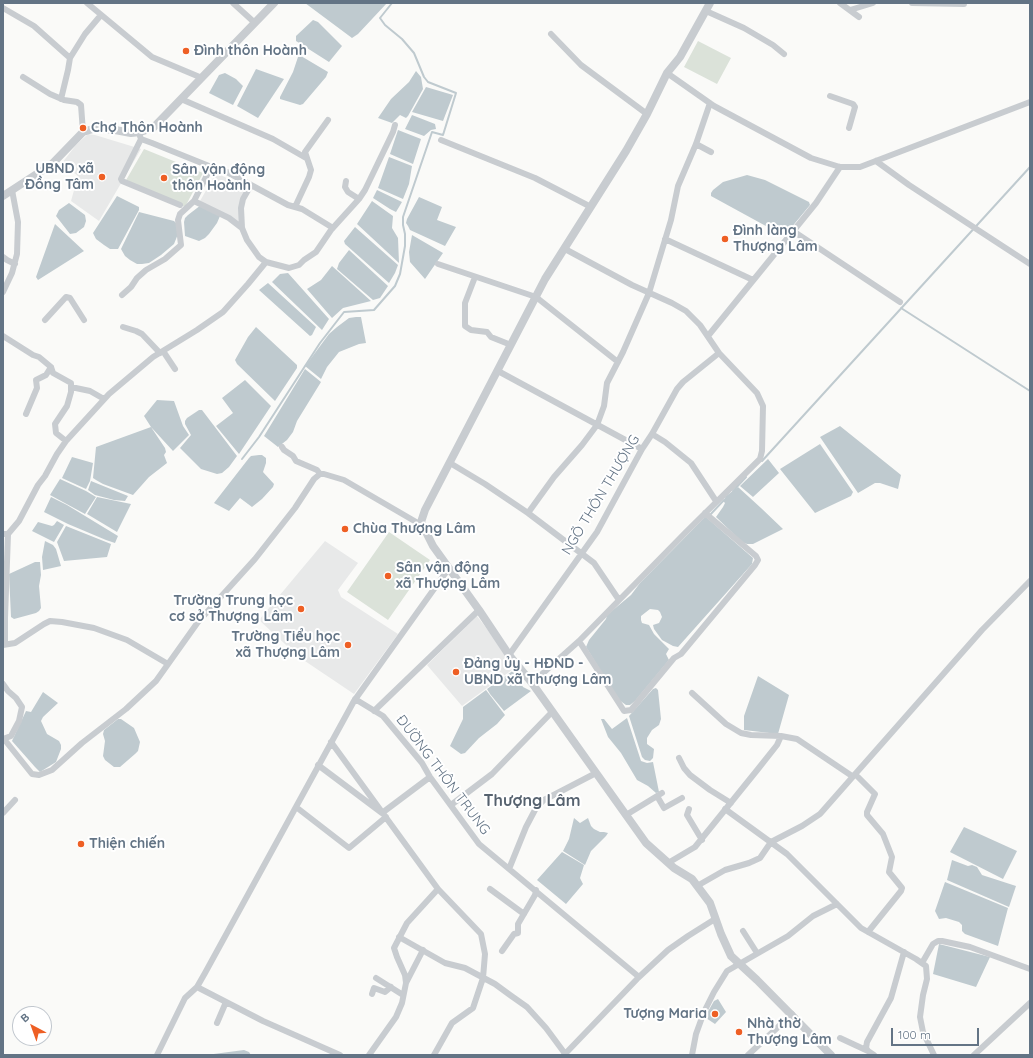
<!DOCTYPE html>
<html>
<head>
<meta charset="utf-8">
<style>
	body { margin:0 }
	#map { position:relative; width:1033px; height:1058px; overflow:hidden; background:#fafaf8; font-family:Quicksand,sans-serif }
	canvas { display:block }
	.frame { position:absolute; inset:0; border:4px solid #637485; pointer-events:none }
	.north { position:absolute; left:12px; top:1006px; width:40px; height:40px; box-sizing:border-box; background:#fff; border:1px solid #c1c7ce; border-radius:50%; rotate:319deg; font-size:11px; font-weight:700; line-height:16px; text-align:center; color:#637485 }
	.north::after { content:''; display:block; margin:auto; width:14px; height:18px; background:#ee5f24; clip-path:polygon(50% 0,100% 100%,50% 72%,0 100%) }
	.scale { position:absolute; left:891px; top:1028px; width:88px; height:18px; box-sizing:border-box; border:2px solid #637485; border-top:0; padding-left:5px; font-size:12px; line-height:14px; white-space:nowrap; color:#637485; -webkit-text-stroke:3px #fff; paint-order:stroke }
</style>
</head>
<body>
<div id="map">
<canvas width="1033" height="1058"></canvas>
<div class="frame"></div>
<div class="north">B</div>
<div class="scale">100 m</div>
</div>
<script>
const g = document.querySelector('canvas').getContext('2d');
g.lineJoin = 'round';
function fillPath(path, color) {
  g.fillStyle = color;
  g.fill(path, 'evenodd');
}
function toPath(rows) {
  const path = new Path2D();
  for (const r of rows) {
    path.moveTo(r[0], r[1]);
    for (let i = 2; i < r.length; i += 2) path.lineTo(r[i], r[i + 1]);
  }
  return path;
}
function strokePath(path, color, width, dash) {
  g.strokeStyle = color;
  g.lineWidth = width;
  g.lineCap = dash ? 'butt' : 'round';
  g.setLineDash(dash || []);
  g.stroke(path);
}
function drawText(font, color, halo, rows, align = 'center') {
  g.font = font + ' Quicksand,sans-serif';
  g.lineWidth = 4;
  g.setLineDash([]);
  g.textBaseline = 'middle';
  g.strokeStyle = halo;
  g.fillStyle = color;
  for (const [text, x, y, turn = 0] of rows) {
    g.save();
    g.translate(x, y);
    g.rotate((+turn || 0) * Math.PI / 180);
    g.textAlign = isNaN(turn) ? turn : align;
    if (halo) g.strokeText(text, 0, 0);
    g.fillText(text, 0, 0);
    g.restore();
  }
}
fillPath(toPath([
	[88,134,95,135,141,149,99,221,71,201,78,176,62,163,76,145],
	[216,173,246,187,240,224,200,201],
	[325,541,358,563,338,590,341,597,398,634,354,694,299,657,259,620],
	[477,616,516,667,462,706,427,665]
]), '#e8e9e9');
fillPath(toPath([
	[698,41,731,58,717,84,684,67],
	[144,149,203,173,185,207,125,182],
	[389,532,430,560,388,620,347,592]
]), '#dbe2d9');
fillPath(toPath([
	[305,3,387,3,358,34,352,38],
	[313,20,318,22,342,46,329,62,296,41,296,36],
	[301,56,328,72,326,77,303,104,300,105,280,99,280,97,293,72,298,57],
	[256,69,284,79,258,118,237,106],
	[416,71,421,77,423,89,408,116,406,118,400,115,392,123,378,118,391,99,409,82],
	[225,73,236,79,243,86,233,105,209,93,219,75],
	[426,87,453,95,443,121,412,112],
	[412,115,435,124,436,129,431,130,424,136,405,129],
	[398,130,421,139,413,164,390,154],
	[389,157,412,166,409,184,403,199,378,188],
	[747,175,765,180,809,202,810,205,786,234,775,231,711,196,711,193,713,190,723,182],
	[377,190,402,202,396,212,390,209,373,198],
	[117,196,139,207,139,210,118,249,110,249,104,245,96,239,93,233],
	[419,197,442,207,437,220,456,227,445,246,410,230,408,226,406,223,407,219],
	[372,201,393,216,392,228,398,238,399,263,357,224],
	[69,203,85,215,86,221,84,227,76,233,70,234,56,216,59,210],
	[201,205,220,216,217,223,209,234,205,238,199,241,185,236,184,222,185,218,188,215],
	[139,212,174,221,176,223,178,234,174,244,161,255,149,263,142,264,137,264,130,260,125,256,121,249],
	[55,224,84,251,38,280,36,277],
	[355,227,398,265,395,273,389,283,345,244,344,241],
	[412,235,443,253,425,279,410,262,409,252],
	[349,250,388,286,380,298,373,300,337,269,339,263],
	[332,266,371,301,343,308,332,318,307,289,321,280],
	[288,273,329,319,322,330,272,282,280,274],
	[268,283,316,327,312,335,310,336,259,290],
	[356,317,361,317,366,343,359,344,339,352,327,367,321,379,305,366,306,365,329,334,337,327,349,318],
	[256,327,297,365,297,368,275,401,237,364,235,360,248,337],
	[305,369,321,382,297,421,293,432,287,440,278,447,264,436],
	[245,380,271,406,239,454,216,426,233,413,222,398],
	[157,400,174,401,183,426,189,435,173,451,151,427,165,448,166,452,164,455,167,463,149,477,133,495,103,484,96,480,93,478,96,447,151,427,144,416],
	[199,410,202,410,237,456,229,467,222,473,217,474,201,469,180,448,191,435,185,424,185,421,187,418],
	[840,426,901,475,898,489,880,483,875,483,858,493,820,437],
	[820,444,853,492,851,496,815,513,780,469],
	[259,455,262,455,266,458,266,463,263,472,274,484,273,487,262,499,252,507,240,498,229,511,214,503,249,458,251,456],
	[72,457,93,463,90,481,86,489,62,478],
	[768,459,779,473,753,497,740,486],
	[60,479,86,491,96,497,85,514,50,495],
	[91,481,128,496,125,501,114,500,95,495,88,490],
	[738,487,761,508,783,529,753,544,747,544,742,542,716,517,723,507,725,503,723,501,726,496],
	[51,497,67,505,118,536,115,543,106,540,68,524,44,512],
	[97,497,131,504,117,532,87,514],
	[705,517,707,518,753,558,752,564,678,647,673,646,662,640,654,629,653,625,659,623,662,617,660,612,658,610,650,609,641,616,641,620,642,623,649,625,654,634,669,649,666,654,669,660,635,701,630,705,626,705,619,700,586,647,589,640,606,619,607,615,631,595,640,583],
	[57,521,64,525,54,542,32,531,38,522,52,526,54,525],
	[66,526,111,544,107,557,64,561,57,542],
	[45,541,53,545,56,549,61,566,43,570,42,557],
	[35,562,40,562,41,575,39,586,41,608,39,611,36,613,14,619,11,617,9,574],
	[514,670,523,687,531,691,504,711,490,694,487,689],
	[758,676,789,695,778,734,744,730,744,716],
	[656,688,658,690,661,719,659,725,652,730,647,738,647,744,654,749,653,758,650,761,645,760,642,757,629,716,653,689],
	[486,690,505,715,497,724,479,738,465,753,461,754,450,746,463,719,463,707],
	[43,692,58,703,43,717,41,721,47,734,59,741,61,745,61,749,56,762,40,772,35,767,12,741,26,711,31,712],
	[627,718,641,761,647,763,653,762,659,792,656,793,648,786,637,780,621,753,608,737,601,719,604,719,612,729],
	[118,719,121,719,134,728,140,742,138,751,135,754,120,767,114,767,105,760,103,756,105,741,103,734,104,730],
	[574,818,580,823,588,818,591,826,594,829,600,832,604,832,608,833,606,836,591,851,585,865,563,851,569,839],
	[964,827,1017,851,1003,879,950,852],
	[562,852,584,865,580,878,583,884,566,904,537,880],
	[952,860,968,866,972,865,977,867,982,875,1016,886,1009,907,947,880],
	[945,882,1008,908,998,946,965,934,962,931,962,925,959,922,946,918,939,919,935,911],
	[939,944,990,957,976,987,933,974],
	[718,999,726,1012,715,1024,706,1018,706,1015,714,1001],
	[244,1050,249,1052,251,1055,206,1055]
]), '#bfcacf');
strokePath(toPath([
	[901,308,1030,391],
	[242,459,259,437,320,343,344,312,374,310,395,286,400,274,405,246,405,234,403,225,403,217,432,132,443,135,456,93,428,82,424,77,414,53,402,39,385,25,380,18,392,3],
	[762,461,1030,167],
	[733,491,746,477],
	[709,516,724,500]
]), '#bfcacf', 2);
strokePath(toPath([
	[87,3,152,57,202,78],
	[233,3,255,23],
	[840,3,859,17],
	[912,3,964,4],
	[3,8,34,26,70,58],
	[850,10,873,3],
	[706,11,744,28,773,45,784,54],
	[551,34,581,65,647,114],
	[667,73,714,106,811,158,840,167,860,167,1030,102],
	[23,77,50,94,64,100,77,102,81,105,83,132],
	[830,96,853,104,855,107,849,128],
	[61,99,68,70,70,58,85,34,101,15],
	[181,99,273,139,306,158],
	[140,136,141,139,121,179,122,181,180,205],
	[441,140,535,178,591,207],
	[696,144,711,152],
	[876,161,909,185,1030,264],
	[209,166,227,172,288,205,302,209,333,228],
	[346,181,345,187,348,192,359,199],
	[251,185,243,199,241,208,242,228,247,240,259,257,266,262,289,268,299,265,304,260,316,252,331,230,359,199,365,190,393,132,395,125],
	[194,201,229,218,242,228],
	[295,207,309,177,311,170,305,152,328,120],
	[793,231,900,302],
	[665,239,753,280],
	[3,257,7,260,15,264],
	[438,264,536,297,618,362],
	[475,277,465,303,465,326,471,330,487,332,491,337,511,345],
	[3,292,12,273,17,254,18,222,12,190],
	[122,295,131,287,137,278,146,270,165,259,181,245,178,220,180,214,194,201,207,175,209,166,152,143,141,139],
	[45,320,66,297,70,298,84,320],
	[123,327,136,331,142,334,160,353],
	[3,336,33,355,39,357,51,367,53,373,71,383,71,392,67,406,55,424,56,433,66,441],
	[708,336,816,203,840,167],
	[163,351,175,369],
	[498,371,642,449],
	[71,387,90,391,104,399],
	[26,414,37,388,36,380,46,375,51,367],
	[652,434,665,442,691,463,716,501],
	[282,447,284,450,293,456,296,461,317,470,320,474],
	[450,463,485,484,528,513,594,563,619,600],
	[528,513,554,477,582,445,597,425,604,406,607,383,623,352,649,293,671,220,678,186,696,144,710,103],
	[3,534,8,534,19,521,38,485,45,476,57,454,66,441,109,394,153,357,197,330,223,312,248,284,266,262],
	[579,641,624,711,631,710,674,658,681,654,755,565,758,560,756,556,705,513],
	[5,644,5,618,8,534],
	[3,645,15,643,44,624,50,621,62,622,94,628,127,640,168,664],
	[509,655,597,532,642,449,652,434,677,389,683,382,719,353],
	[532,683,579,641,686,532,760,459,762,451,763,406,757,393,719,353,700,325,686,311,672,303,632,285,565,249],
	[3,684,8,691,16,698,22,707,19,721,11,736,3,739],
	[692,693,726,724,741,733,751,735,781,736,797,739,852,776],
	[355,699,383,716,422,763,430,777,479,844,639,977],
	[374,711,479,610],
	[4,739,32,774,39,775,52,770,82,743,126,709,156,681,198,622,255,559,295,508,314,479,320,474,324,474,344,480,423,526],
	[331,742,438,889,481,934,485,954,483,978,473,1008,452,1023,434,1055],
	[679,758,684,768,690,775,710,790,731,803],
	[318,765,382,813,430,777],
	[855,774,875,794,867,812,867,815,883,834,892,857,889,872,902,888,901,891,868,932],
	[657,796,664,808,682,798],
	[451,805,492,774,552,712],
	[296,807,349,848,386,817],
	[689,809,687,815,702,840],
	[725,809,787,854,861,928,916,959,926,966,927,979,923,995,920,1017,923,1032,934,1055],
	[3,813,15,800],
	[626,815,662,793],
	[668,863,695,847,758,769,777,745,781,736],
	[509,869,526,827,536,808,544,800,596,773],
	[697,886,725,870,749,863,760,858,771,842,802,826,820,814,982,630,1030,581],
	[490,889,524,914],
	[743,931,757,953],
	[399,937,445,963,465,968,495,984,510,995,527,1007,546,1028,566,1055],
	[502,951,514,934,518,933,518,924,535,895,536,890],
	[922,963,933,944,938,941,942,941,970,947,1030,969],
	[376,978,403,995],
	[406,983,423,950],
	[197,987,263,1021,340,1055],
	[372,994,374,988,385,992,391,987],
	[217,1023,226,1002],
	[840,1038,868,1051],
	[157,1055,185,998,197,987,205,973,354,701,449,568],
	[369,1055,396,1017,402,1003,406,983,405,975,397,957,394,948,407,923,438,889],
	[564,1055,639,977,668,950,688,936,715,919],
	[692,1055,696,1034,704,1012,714,992,727,971,788,936,813,916,837,904],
	[748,1055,792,1014],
	[874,1055,868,1051,866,1048,867,1042,891,998,904,952],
	[974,1055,1030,1003]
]), '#c8ccd0', 6);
strokePath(toPath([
	[710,3,680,57,667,73,647,114,626,151,545,279,425,510,421,522,433,546,479,610,509,655,532,683,646,843,674,868,692,879,710,903,721,934,731,956,757,980,831,1055],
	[3,196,52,164,83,132,96,128,115,130,131,133,140,132,153,128,274,3]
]), '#c8ccd0', 8);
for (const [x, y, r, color] of [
	[186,51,4,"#ee5f24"],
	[83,128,4,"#ee5f24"],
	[102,177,4,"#ee5f24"],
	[164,178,4,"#ee5f24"],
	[725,239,4,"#ee5f24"],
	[345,529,4,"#ee5f24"],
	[388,576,4,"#ee5f24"],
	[301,609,4,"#ee5f24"],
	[348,645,4,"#ee5f24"],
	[456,672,4,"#ee5f24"],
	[81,844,4,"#ee5f24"],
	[715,1014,4,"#ee5f24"],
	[739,1032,4,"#ee5f24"]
]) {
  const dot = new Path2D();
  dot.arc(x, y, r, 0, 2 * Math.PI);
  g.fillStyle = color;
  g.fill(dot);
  strokePath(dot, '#fff', 1.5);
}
drawText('bold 14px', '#637485', '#fff', [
	["Đình thôn Hoành",194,51],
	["Chợ Thôn Hoành",91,128],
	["UBND xã",94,169,"right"],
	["Đồng Tâm",94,185,"right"],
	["Sân vận động",172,170],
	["thôn Hoành",172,186],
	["Đình làng",733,231],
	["Thượng Lâm",733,247],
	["Chùa Thượng Lâm",353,529],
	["Sân vận động",396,568],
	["xã Thượng Lâm",396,584],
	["Trường Trung học",293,601,"right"],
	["cơ sở Thượng Lâm",293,617,"right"],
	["Trường Tiểu học",340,637,"right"],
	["xã Thượng Lâm",340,653,"right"],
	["Đảng ủy - HĐND -",464,664],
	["UBND xã Thượng Lâm",464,680],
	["Thiện chiến",89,844],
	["Tượng Maria",707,1014,"right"],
	["Nhà thờ",747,1024],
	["Thượng Lâm",747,1040]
], 'left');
drawText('14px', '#637485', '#fff', [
	["NGÕ THÔN THƯỢNG",601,495,-59],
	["ĐƯỜNG THÔN TRUNG",443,775,53]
]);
drawText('bold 16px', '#56626f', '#fff', [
	["Thượng Lâm",532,801]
]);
</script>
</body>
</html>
